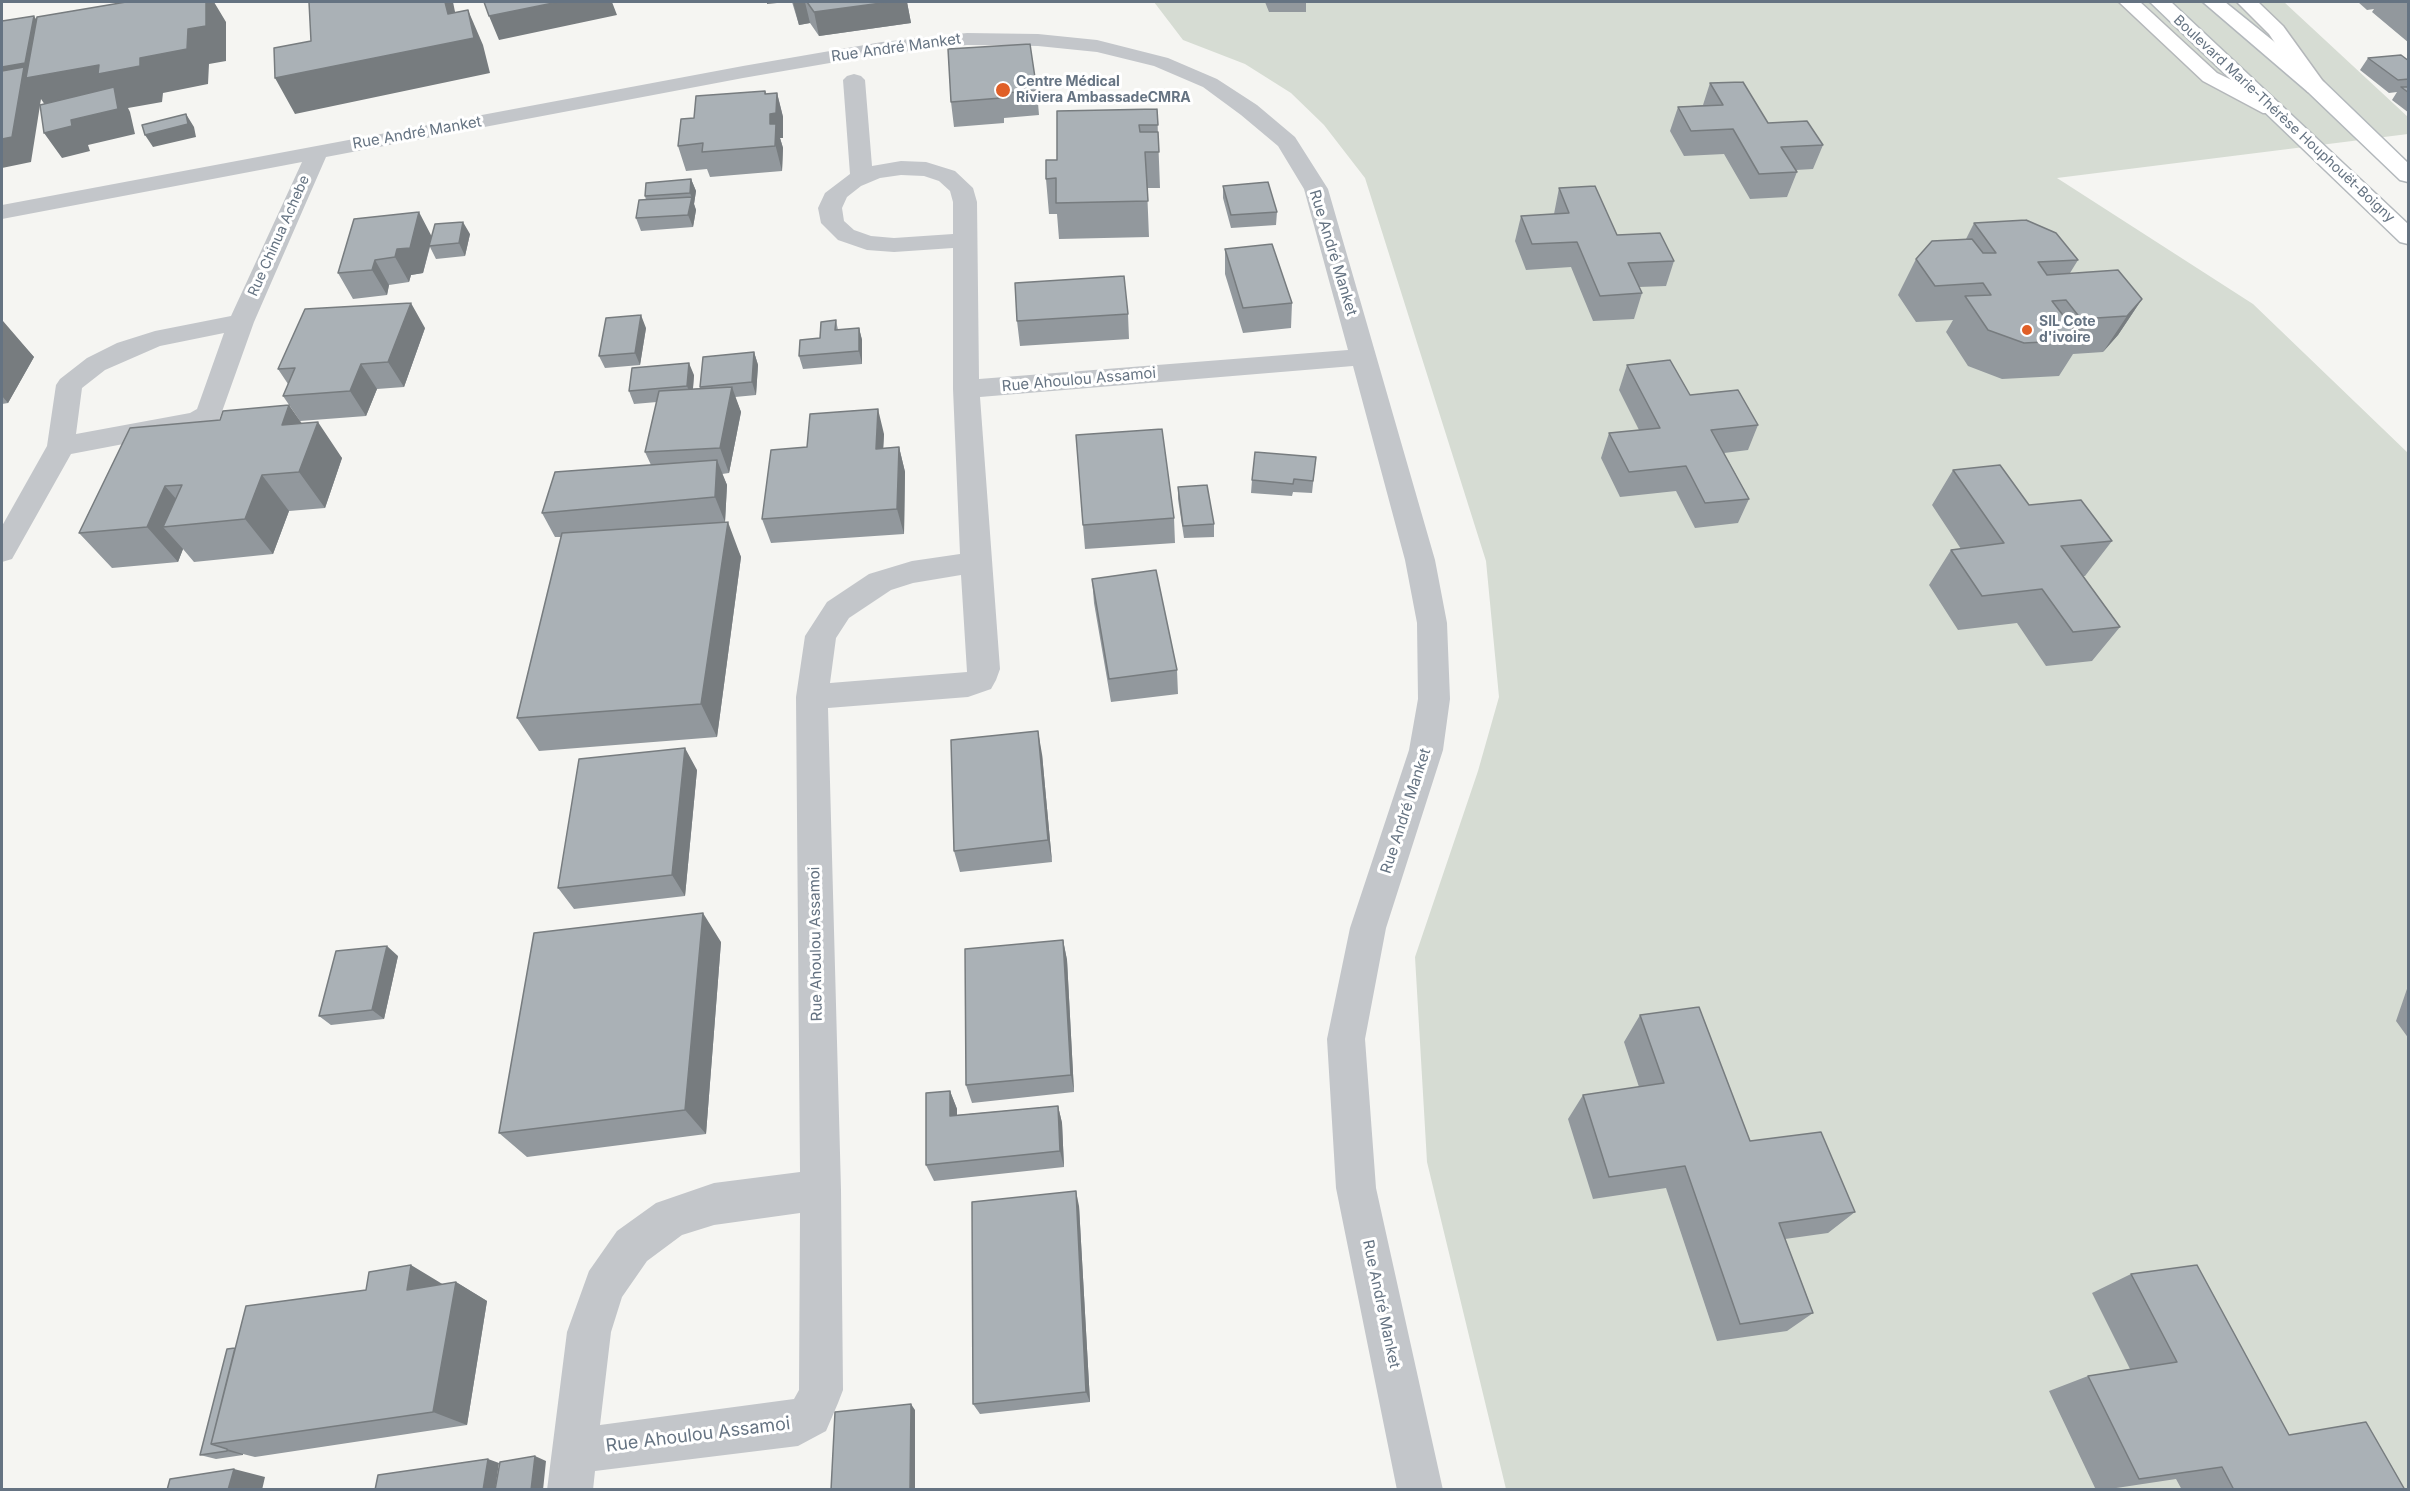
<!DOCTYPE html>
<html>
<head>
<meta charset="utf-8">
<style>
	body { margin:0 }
	#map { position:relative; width:2410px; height:1491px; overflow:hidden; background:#f5f5f2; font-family:Inter,sans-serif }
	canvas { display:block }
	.frame { position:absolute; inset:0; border:3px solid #657382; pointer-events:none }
</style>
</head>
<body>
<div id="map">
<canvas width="2410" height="1491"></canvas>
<div class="frame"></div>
</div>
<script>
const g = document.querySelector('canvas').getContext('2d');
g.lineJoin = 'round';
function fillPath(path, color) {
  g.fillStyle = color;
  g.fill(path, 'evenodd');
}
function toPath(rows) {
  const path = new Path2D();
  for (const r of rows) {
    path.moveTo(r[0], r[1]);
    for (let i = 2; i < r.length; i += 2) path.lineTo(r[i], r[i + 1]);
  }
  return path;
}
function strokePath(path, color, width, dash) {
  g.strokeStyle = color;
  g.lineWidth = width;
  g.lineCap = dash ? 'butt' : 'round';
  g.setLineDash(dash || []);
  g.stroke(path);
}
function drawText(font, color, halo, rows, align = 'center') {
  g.font = font + ' Inter,sans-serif';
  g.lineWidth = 6;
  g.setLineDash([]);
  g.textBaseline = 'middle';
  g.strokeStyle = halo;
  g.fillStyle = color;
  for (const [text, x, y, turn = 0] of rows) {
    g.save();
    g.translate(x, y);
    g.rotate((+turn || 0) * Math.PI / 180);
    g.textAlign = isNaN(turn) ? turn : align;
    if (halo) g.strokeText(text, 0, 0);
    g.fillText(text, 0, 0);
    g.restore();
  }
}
fillPath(toPath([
	[1154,2,2284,2,2408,117,2408,134,2057,178,2253,304,2408,453,2408,1489,1506,1489,1427,1162,1415,957,1478,771,1499,697,1486,561,1365,178,1324,125,1291,93,1245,64,1183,40]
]), '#d6dcd3');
const secondary = toPath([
	[2150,2,2171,2,2408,224,2408,244,2400,242,2150,2],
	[2203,2,2225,2,2324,82,2408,163,2408,182,2400,180,2308,92,2203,2]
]);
const highway = toPath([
	[2119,2,2140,2,2217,73,2279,103,2282,108,2279,113,2263,113,2203,81,2119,2],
	[2237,2,2258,2,2283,26,2327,87,2324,92,2308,92,2269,34,2237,2]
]);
strokePath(secondary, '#b3b8bc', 3);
strokePath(highway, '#b4b7ba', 3);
fillPath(toPath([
	[967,33,1038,34,1097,40,1168,58,1217,79,1257,105,1295,137,1328,189,1435,560,1447,623,1450,699,1443,750,1386,928,1365,1039,1376,1188,1443,1490,1397,1490,1336,1188,1327,1039,1350,928,1409,750,1418,699,1417,623,1405,560,1353,366,980,397,1000,669,996,680,991,689,968,697,828,708,841,1190,843,1390,838,1403,826,1431,798,1446,595,1471,593,1490,547,1490,567,1332,589,1271,617,1231,656,1203,714,1183,800,1172,796,697,805,636,827,602,869,574,912,561,960,554,953,389,953,248,894,252,867,250,838,240,821,223,818,208,825,193,850,174,843,80,847,76,854,74,861,76,865,80,872,166,901,161,926,162,955,171,973,188,977,202,979,379,1348,350,1304,189,1278,146,1241,115,1203,87,1154,66,1097,52,1038,46,967,45,882,54,743,78,326,157,254,322,219,420,197,430,71,454,12,559,2,562,2,526,47,446,56,385,60,379,87,358,117,343,155,331,231,316,302,162,2,219,2,205,743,66,882,42,967,33],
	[901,175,924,176,939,181,950,191,953,202,953,234,894,238,871,236,854,230,844,221,842,208,847,197,861,186,880,178,901,175],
	[224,333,197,409,190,413,76,434,82,388,105,370,160,346,224,333],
	[961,575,967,672,830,683,836,638,849,618,891,590,913,583,961,575],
	[800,1213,799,1390,794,1399,600,1425,611,1332,622,1297,647,1261,682,1235,714,1225,800,1213]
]), '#c3c6ca');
fillPath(secondary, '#fff');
fillPath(highway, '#fff');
fillPath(toPath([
	[792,2,907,2,911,23,819,36,810,23,799,25],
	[1265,2,1306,2,1306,12,1269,12],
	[2358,2,2409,2,2409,43,2372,12,2374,9,2367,10],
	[948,49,1037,91,1039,115,1004,118,1004,123,954,127,951,102],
	[2368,58,2409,61,2409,113,2392,100,2397,92,2389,93,2360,70],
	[1710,83,1768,123,1823,145,1813,169,1796,170,1797,172,1787,197,1750,199,1724,154,1684,156,1670,131,1678,107,1703,105],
	[765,91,766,94,777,93,783,117,783,138,780,138,783,148,782,171,710,177,707,169,686,171,678,146,694,118],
	[1157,109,1160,188,1147,188,1149,237,1059,239,1057,214,1049,214,1046,179,1057,160],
	[691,179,696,191,694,204,696,210,693,227,641,231,636,218,646,200,645,196],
	[1223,186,1277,212,1276,225,1231,228,1223,198],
	[1559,188,1617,235,1674,261,1666,286,1639,287,1642,293,1634,319,1593,321,1571,267,1526,270,1515,241,1521,216,1554,214],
	[1974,223,2078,260,2070,273,2142,299,2118,335,2103,352,2073,354,2059,376,2002,379,1968,366,1946,332,1953,320,1916,322,1898,295,1916,259,1966,239],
	[470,234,465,256,436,259,430,247,423,273,411,275,409,282,389,285,387,295,353,299,338,273,432,236],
	[1225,249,1292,303,1291,328,1243,333,1225,274],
	[1128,314,1129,339,1020,346,1017,321],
	[836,320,838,330,859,328,862,340,862,364,803,369,799,356,820,338],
	[2,322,34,357,8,403,2,404],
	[425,328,404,387,377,389,366,416,300,421,283,396,288,384,278,369],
	[646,328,640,365,605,368,599,356],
	[754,352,758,365,756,395,735,397,741,412,729,473,722,474,727,485,725,522,741,557,717,737,539,751,517,718,561,537,555,537,542,513,651,465,645,452,657,402,634,404,629,391,694,375,693,389,700,388,700,387],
	[1627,365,1690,395,1758,425,1748,450,1724,453,1749,499,1738,523,1695,528,1676,491,1620,497,1601,458,1609,433,1639,430,1619,390],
	[302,423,342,458,325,508,289,511,273,554,194,562,183,549,178,562,112,568,79,533,130,428],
	[884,434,883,448,899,447,905,472,904,534,771,543,762,519,807,447],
	[1316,457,1312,493,1293,492,1292,496,1251,493,1252,480],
	[1953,470,2029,505,2112,541,2085,576,2083,576,2120,627,2092,661,2046,666,2017,623,1958,630,1929,585,1951,550,1961,549,1932,505],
	[1178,487,1214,524,1214,537,1184,538,1178,499],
	[1174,518,1175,543,1085,549,1083,525],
	[1092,579,1177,670,1178,694,1111,702,1094,603],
	[1042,754,1052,862,960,872,954,851],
	[697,770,685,896,574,909,558,888],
	[1063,940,1067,960,1074,1092,972,1103,966,1085],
	[721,942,706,1134,527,1157,499,1133],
	[398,956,384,1019,331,1025,319,1016],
	[2409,983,2409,1039,2396,1021],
	[1640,1015,1750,1141,1855,1212,1828,1233,1785,1239,1813,1313,1787,1331,1717,1341,1666,1188,1593,1199,1568,1119,1583,1095,1639,1087,1624,1042],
	[950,1091,957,1109,957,1115,1058,1106,1062,1123,1064,1167,934,1181,926,1165],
	[1079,1206,1090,1402,980,1414,973,1404],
	[2131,1274,2289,1435,2405,1490,2182,1490,2176,1479,2103,1490,2096,1490,2049,1391,2088,1376,2130,1369,2092,1293],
	[456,1282,487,1301,467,1425,255,1457,243,1454,243,1455,216,1459,200,1455,235,1348,366,1290,444,1284]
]), '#92989d');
fillPath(toPath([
	[206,2,214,2,226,22,226,61,209,64,208,84,163,93,162,102,128,108,130,112,135,134,88,145,90,151,62,158,44,133,51,114,41,99,31,162,2,168,2,67,34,16,50,40,140,58,188,29],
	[445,2,453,2,461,41,468,10,483,45,490,73,295,114,275,78,448,14],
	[558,2,612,2,617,15,499,40,489,16],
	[767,2,787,2,767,4],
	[793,2,805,2,810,23,799,25],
	[878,2,907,2,911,23,819,36,814,12],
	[765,91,772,114,777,93,783,117,783,138,780,138,783,148,782,171,770,124,765,94],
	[186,114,194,127,196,137,153,147,145,135],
	[691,179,696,191,694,204,696,210,693,227,688,215,692,198,690,193],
	[419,212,432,237,423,273,411,275,409,282,395,257,397,249],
	[463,222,470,234,465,256,459,243],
	[375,260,389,285,387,295,372,270],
	[2142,299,2118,335,2103,352,2127,316],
	[411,303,425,328,404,387,388,362],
	[641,315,646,328,640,365,635,353],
	[3,321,34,357,8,403,2,396,2,324],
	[859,328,862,340,862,364,859,351],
	[754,352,758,365,756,395,752,382],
	[689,363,694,375,692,399,687,386],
	[361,364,377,389,366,416,350,391],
	[732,387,741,412,729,473,720,448],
	[289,405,312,438,318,422,342,458,325,508,299,472,282,425],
	[878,409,884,434,882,474,876,449],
	[899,447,905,472,904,534,897,509],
	[717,460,727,485,725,522,715,497],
	[262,475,289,511,273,554,245,519],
	[165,486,195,521,163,527,183,549,178,562,147,527],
	[728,522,741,557,717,737,701,704],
	[1038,731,1042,754,1052,862,1048,840],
	[685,748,697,770,685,896,672,875],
	[703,913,721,942,706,1134,685,1110],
	[1063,940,1067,960,1074,1092,1071,1075],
	[387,946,398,956,384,1019,372,1010],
	[950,1091,957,1109,957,1133,950,1116],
	[1058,1106,1062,1123,1064,1167,1060,1151],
	[1076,1191,1079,1206,1090,1402,1086,1392],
	[411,1265,444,1285,407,1290],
	[456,1282,487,1301,467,1425,433,1412],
	[911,1404,915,1410,915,1490,910,1490],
	[227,1449,243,1454,243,1455,227,1451],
	[535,1456,546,1461,543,1490,531,1490],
	[488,1459,499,1463,495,1490,483,1490],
	[234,1469,265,1477,262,1490,228,1490]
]), '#777c7f');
const building = toPath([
	[126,2,206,2,206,26,188,29,187,49,140,58,140,66,98,74,99,65,26,78,37,17,126,2],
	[309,2,445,2,448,14,468,10,474,38,275,78,274,48,311,41,309,2],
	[484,2,558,2,489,16,484,2],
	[807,2,889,2,814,12,807,2],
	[34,16,25,63,2,67,2,21,34,16],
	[1030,44,1037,91,1001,93,1001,98,951,102,948,49,1030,44],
	[2401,55,2409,61,2409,79,2398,80,2368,58,2401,55],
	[24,67,12,137,2,139,2,71,24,67],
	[1743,82,1768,123,1807,121,1823,145,1781,147,1797,172,1759,174,1733,129,1691,131,1678,107,1723,105,1710,83,1743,82],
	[114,87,118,109,71,120,72,126,44,133,40,105,114,87],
	[2401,87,2409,87,2409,93,2401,87],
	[765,91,765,94,777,93,776,113,770,114,770,124,776,124,775,146,702,152,703,143,678,146,681,119,694,118,696,96,765,91],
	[1157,109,1158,125,1139,125,1140,132,1158,132,1159,152,1145,152,1148,201,1056,203,1056,178,1046,179,1046,160,1057,160,1057,111,1157,109],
	[186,114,188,124,145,135,142,125,186,114],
	[691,179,690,193,645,196,646,183,691,179],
	[1268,182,1277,212,1231,215,1223,186,1268,182],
	[1595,186,1617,235,1660,233,1674,261,1628,263,1642,293,1600,296,1577,242,1532,244,1521,216,1569,213,1559,188,1595,186],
	[692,197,688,215,636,218,639,200,692,197],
	[419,212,410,248,397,249,395,257,375,260,372,270,338,273,354,219,419,212],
	[2026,220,2056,233,2078,260,2038,262,2047,275,2118,270,2142,299,2127,316,2081,319,2066,300,2052,301,2082,340,2024,343,1988,330,1965,296,1991,295,1983,283,1935,286,1916,259,1932,241,1972,239,1983,253,1996,253,1974,223,2026,220],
	[463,222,459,243,429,246,435,224,463,222],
	[1272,244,1292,303,1243,308,1225,249,1272,244],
	[1124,276,1128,314,1017,321,1015,283,1124,276],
	[411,303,388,362,361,364,350,391,283,396,295,368,278,369,305,309,411,303],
	[641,315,635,353,599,356,606,318,641,315],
	[836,320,835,330,859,328,859,351,799,356,800,340,820,338,821,322,836,320],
	[754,352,752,382,700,387,703,357,754,352],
	[1670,360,1690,395,1738,390,1758,425,1711,430,1749,499,1705,503,1686,466,1629,472,1609,433,1660,428,1627,365,1670,360],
	[689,363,687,386,629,391,632,368,689,363],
	[732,387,720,448,645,452,659,391,732,387],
	[289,405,282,425,318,422,299,472,262,475,245,519,163,527,182,485,165,486,147,527,79,533,130,428,220,420,223,411,289,405],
	[878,409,876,449,899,447,897,509,762,519,771,450,807,447,810,414,878,409],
	[1162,429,1174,518,1083,525,1076,435,1162,429],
	[1255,452,1316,457,1313,481,1294,479,1293,484,1252,480,1255,452],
	[717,460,715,497,542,513,555,472,717,460],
	[2000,465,2029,505,2081,500,2112,541,2061,546,2120,627,2073,632,2042,589,1982,596,1951,550,2004,543,1953,470,2000,465],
	[1207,485,1214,524,1183,526,1178,487,1207,485],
	[728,522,701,704,517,718,562,533,728,522],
	[1156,570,1177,670,1109,679,1092,579,1156,570],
	[1038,731,1048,840,954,851,951,740,1038,731],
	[685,748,672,875,558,888,579,759,685,748],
	[703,913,685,1110,499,1133,534,933,703,913],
	[1063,940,1071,1075,966,1085,965,949,1063,940],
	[387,946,372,1010,319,1016,336,951,387,946],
	[1699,1007,1750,1141,1821,1132,1855,1212,1779,1223,1813,1313,1740,1324,1685,1166,1609,1177,1583,1095,1664,1083,1640,1015,1699,1007],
	[950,1091,950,1116,1058,1106,1060,1151,926,1165,926,1093,950,1091],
	[1076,1191,1086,1392,973,1404,972,1202,1076,1191],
	[411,1265,407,1290,456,1282,433,1412,211,1444,246,1306,366,1290,369,1272,411,1265],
	[2197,1265,2289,1435,2366,1422,2405,1490,2234,1490,2222,1467,2139,1479,2088,1376,2177,1362,2131,1274,2197,1265],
	[235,1348,211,1444,227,1449,227,1451,200,1455,227,1349,235,1348],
	[911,1404,910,1490,831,1490,835,1412,911,1404],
	[535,1456,531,1490,495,1490,500,1462,535,1456],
	[488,1459,483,1490,375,1490,378,1475,488,1459],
	[234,1469,228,1490,167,1490,170,1479,234,1469]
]);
fillPath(building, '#aab1b6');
strokePath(building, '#777c7f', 1.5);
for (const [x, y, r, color] of [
	[1003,90,8,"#e05f27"],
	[2027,330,6,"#e05f27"]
]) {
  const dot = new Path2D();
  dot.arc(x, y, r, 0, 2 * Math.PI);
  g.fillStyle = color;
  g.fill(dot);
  strokePath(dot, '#fff', 2);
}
drawText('bold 14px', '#657382', '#fff', [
	["Centre Médical",1016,82],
	["Riviera AmbassadeCMRA",1016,98],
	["SIL Cote",2039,322],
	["d'ivoire",2039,338]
], 'left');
drawText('14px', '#657382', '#fff', [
	["Boulevard Marie-Thérèse Houphouët-Boigny",2284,119,43],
	["Rue Chinua Achebe",279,236,-66]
]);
drawText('15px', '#657382', '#fff', [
	["Rue André Manket",896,48,-8],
	["Rue André Manket",417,133,-10],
	["Rue André Manket",1333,253,73],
	["Rue Ahoulou Assamoi",1079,380,-5],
	["Rue André Manket",1406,811,-72],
	["Rue Ahoulou Assamoi",816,944,-91],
	["Rue André Manket",1381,1304,78]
]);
drawText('18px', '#657382', '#fff', [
	["Rue Ahoulou Assamoi",698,1435,-7]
]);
</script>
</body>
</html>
